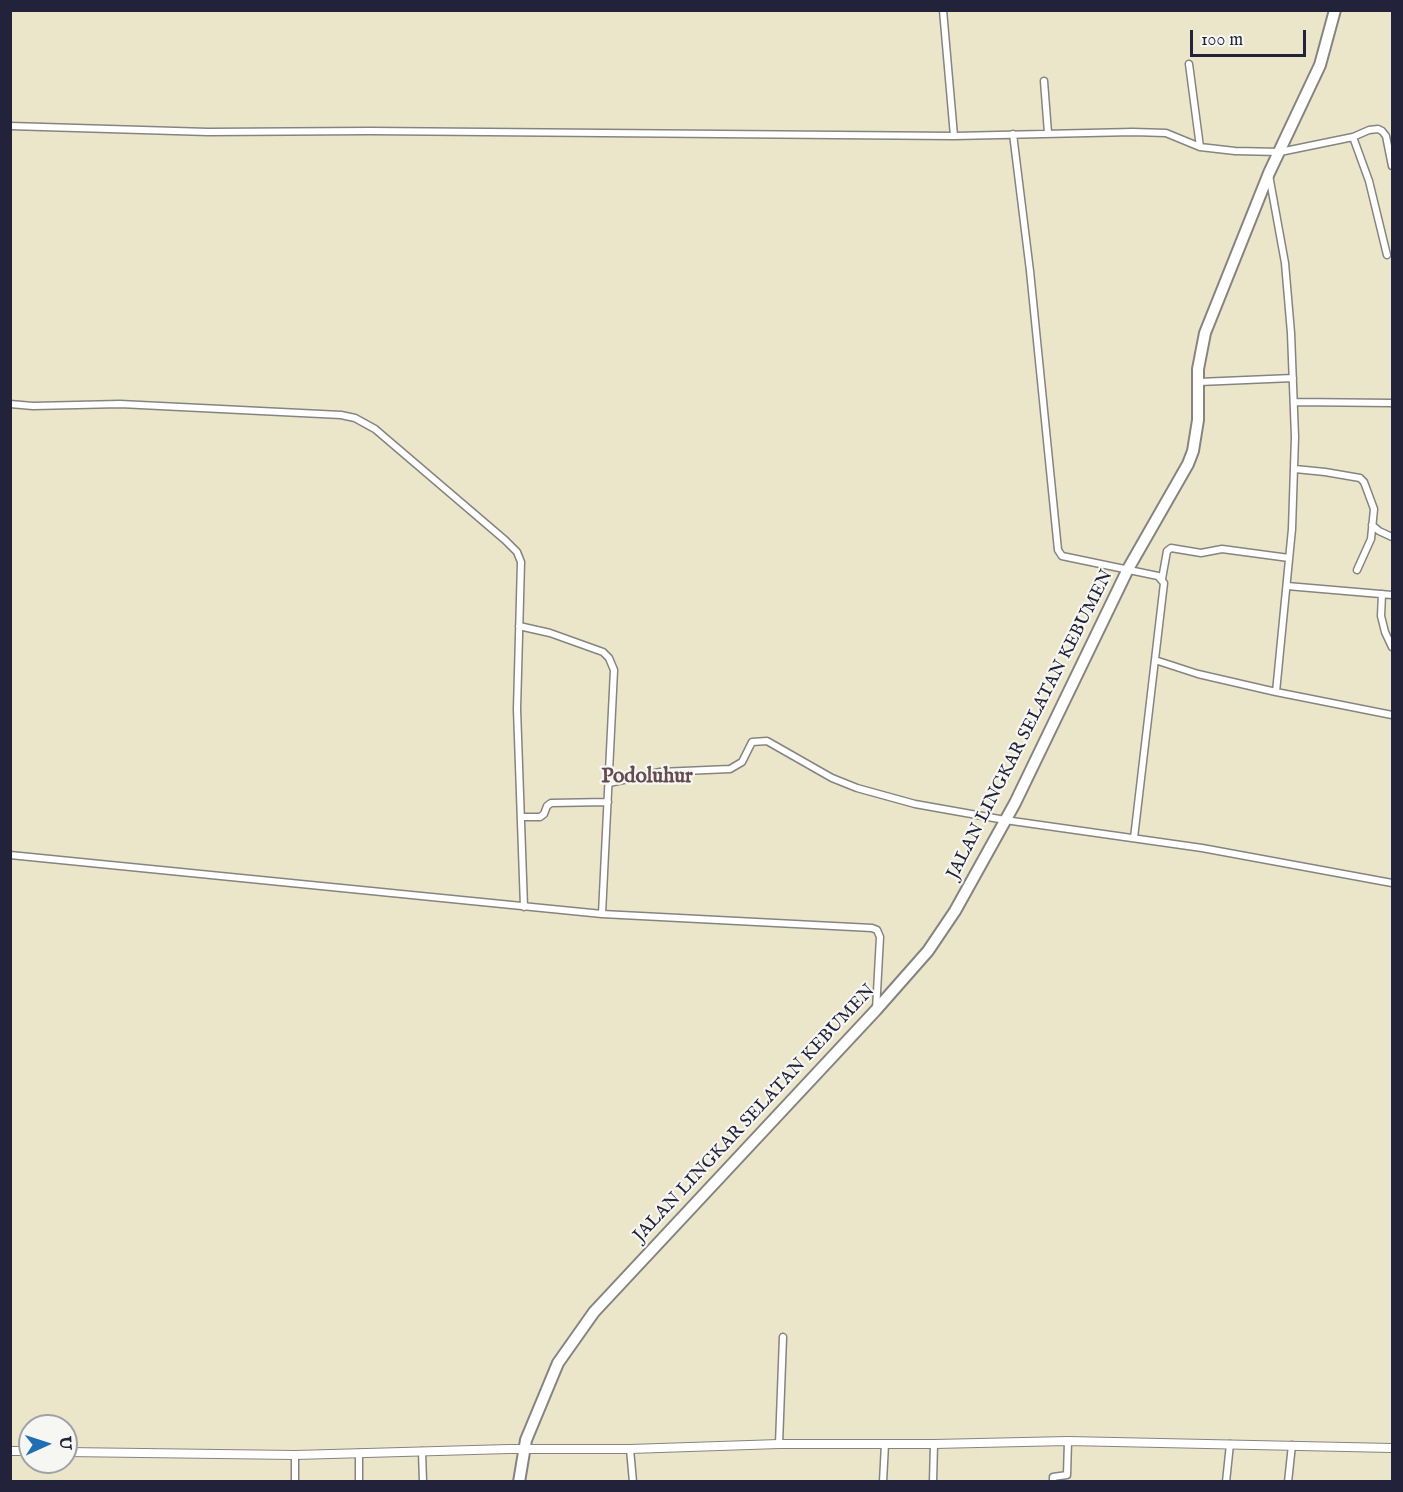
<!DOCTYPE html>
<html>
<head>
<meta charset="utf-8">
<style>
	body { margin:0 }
	#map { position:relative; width:1403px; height:1492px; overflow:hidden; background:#ebe6ca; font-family:"IM FELL English",serif }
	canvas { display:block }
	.frame { position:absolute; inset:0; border:12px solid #22223b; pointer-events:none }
	.north { position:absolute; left:18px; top:1414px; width:60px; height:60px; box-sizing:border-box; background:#f6f6f2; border:2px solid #a1a1a9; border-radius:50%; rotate:87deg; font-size:16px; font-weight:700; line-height:24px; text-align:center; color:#22223b }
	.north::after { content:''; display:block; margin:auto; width:21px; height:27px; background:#1f6fb2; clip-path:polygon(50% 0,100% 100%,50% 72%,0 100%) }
	.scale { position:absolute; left:1190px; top:30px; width:116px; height:27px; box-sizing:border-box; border:3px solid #22223b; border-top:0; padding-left:8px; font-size:18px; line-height:21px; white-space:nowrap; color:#22223b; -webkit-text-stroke:4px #f6f6f2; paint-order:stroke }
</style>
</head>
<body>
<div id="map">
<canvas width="1403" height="1492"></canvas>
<div class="frame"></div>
<div class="north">U</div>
<div class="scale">100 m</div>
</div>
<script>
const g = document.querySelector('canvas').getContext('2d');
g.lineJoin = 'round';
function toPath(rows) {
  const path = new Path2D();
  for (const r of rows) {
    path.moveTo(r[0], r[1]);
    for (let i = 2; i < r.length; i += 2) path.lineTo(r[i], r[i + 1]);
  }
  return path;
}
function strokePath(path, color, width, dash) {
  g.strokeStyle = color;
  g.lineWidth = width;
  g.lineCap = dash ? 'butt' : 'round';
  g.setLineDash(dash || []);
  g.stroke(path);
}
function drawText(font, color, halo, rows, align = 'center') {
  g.font = font + ' "IM FELL English",serif';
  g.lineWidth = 4.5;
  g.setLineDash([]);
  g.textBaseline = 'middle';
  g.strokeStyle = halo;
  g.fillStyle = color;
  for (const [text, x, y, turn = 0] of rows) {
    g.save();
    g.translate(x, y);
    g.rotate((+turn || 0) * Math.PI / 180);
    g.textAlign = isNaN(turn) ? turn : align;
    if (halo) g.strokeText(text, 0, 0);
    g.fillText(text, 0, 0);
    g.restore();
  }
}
const minor = toPath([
	[943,10,954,136,1133,132,1166,133,1200,147,1235,151,1280,152,1353,137,1369,130,1378,129,1382,131,1386,136,1392,166],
	[1189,64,1200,147],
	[1044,81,1048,133],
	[10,126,208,132,370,131,954,136],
	[1013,134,1030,271,1058,550,1062,556,1158,576,1164,583,1134,838],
	[1353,137,1369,181,1387,255],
	[1269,175,1285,263,1291,333,1295,437,1292,529,1276,692,1392,715],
	[1199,382,1293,378],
	[1294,402,1392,403],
	[10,404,33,406,120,404,341,415,355,418,375,429,505,540,517,552,521,562,517,709,524,907],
	[1295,469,1325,472,1360,478,1364,482,1374,509,1371,539,1357,570],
	[1372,525,1379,531,1392,537],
	[1162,579,1167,551,1171,548,1201,553,1222,549,1289,558],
	[1287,586,1392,595],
	[1382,594,1381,616,1385,632,1392,647],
	[519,626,550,633,603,652,609,658,614,670,602,914],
	[1155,660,1198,674,1276,692],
	[609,783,660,772,730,769,742,762,752,742,767,741,832,778,857,788,915,804,1005,820,1202,848,1392,883],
	[521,817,540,817,544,814,547,806,551,803,608,802],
	[10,855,602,914,872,928,877,930,880,937,876,1010],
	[779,1444,783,1337],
	[630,1449,633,1482],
	[422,1451,423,1482],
	[295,1482,295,1455],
	[359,1482,359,1453],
	[883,1482,885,1444],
	[933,1482,934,1444],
	[1053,1482,1053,1477,1067,1475,1068,1441],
	[1226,1482,1230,1444],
	[1288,1482,1292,1445]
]);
const tertiary = toPath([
	[10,1451,30,1451],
	[66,1452,295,1455,509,1449,630,1449,779,1444,934,1444,1068,1441,1392,1448]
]);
const trunk = toPath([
	[519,1482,526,1440,558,1363,594,1312,876,1010,928,951,955,911,1015,803,1128,569,1188,464,1193,451,1198,420,1198,369,1205,333,1269,173,1320,65,1335,10]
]);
strokePath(minor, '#868482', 9);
strokePath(tertiary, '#868482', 10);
strokePath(trunk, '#868482', 14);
strokePath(minor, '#fff', 6);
strokePath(tertiary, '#fff', 8);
strokePath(trunk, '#fff', 10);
drawText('18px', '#22223b', '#f6f6f2', [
	["JALAN LINGKAR SELATAN KEBUMEN",1031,725,-63],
	["JALAN LINGKAR SELATAN KEBUMEN",755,1114,-47]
]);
drawText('bold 21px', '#664a51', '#f6f6f2', [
	["Podoluhur",647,778]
]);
</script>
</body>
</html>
